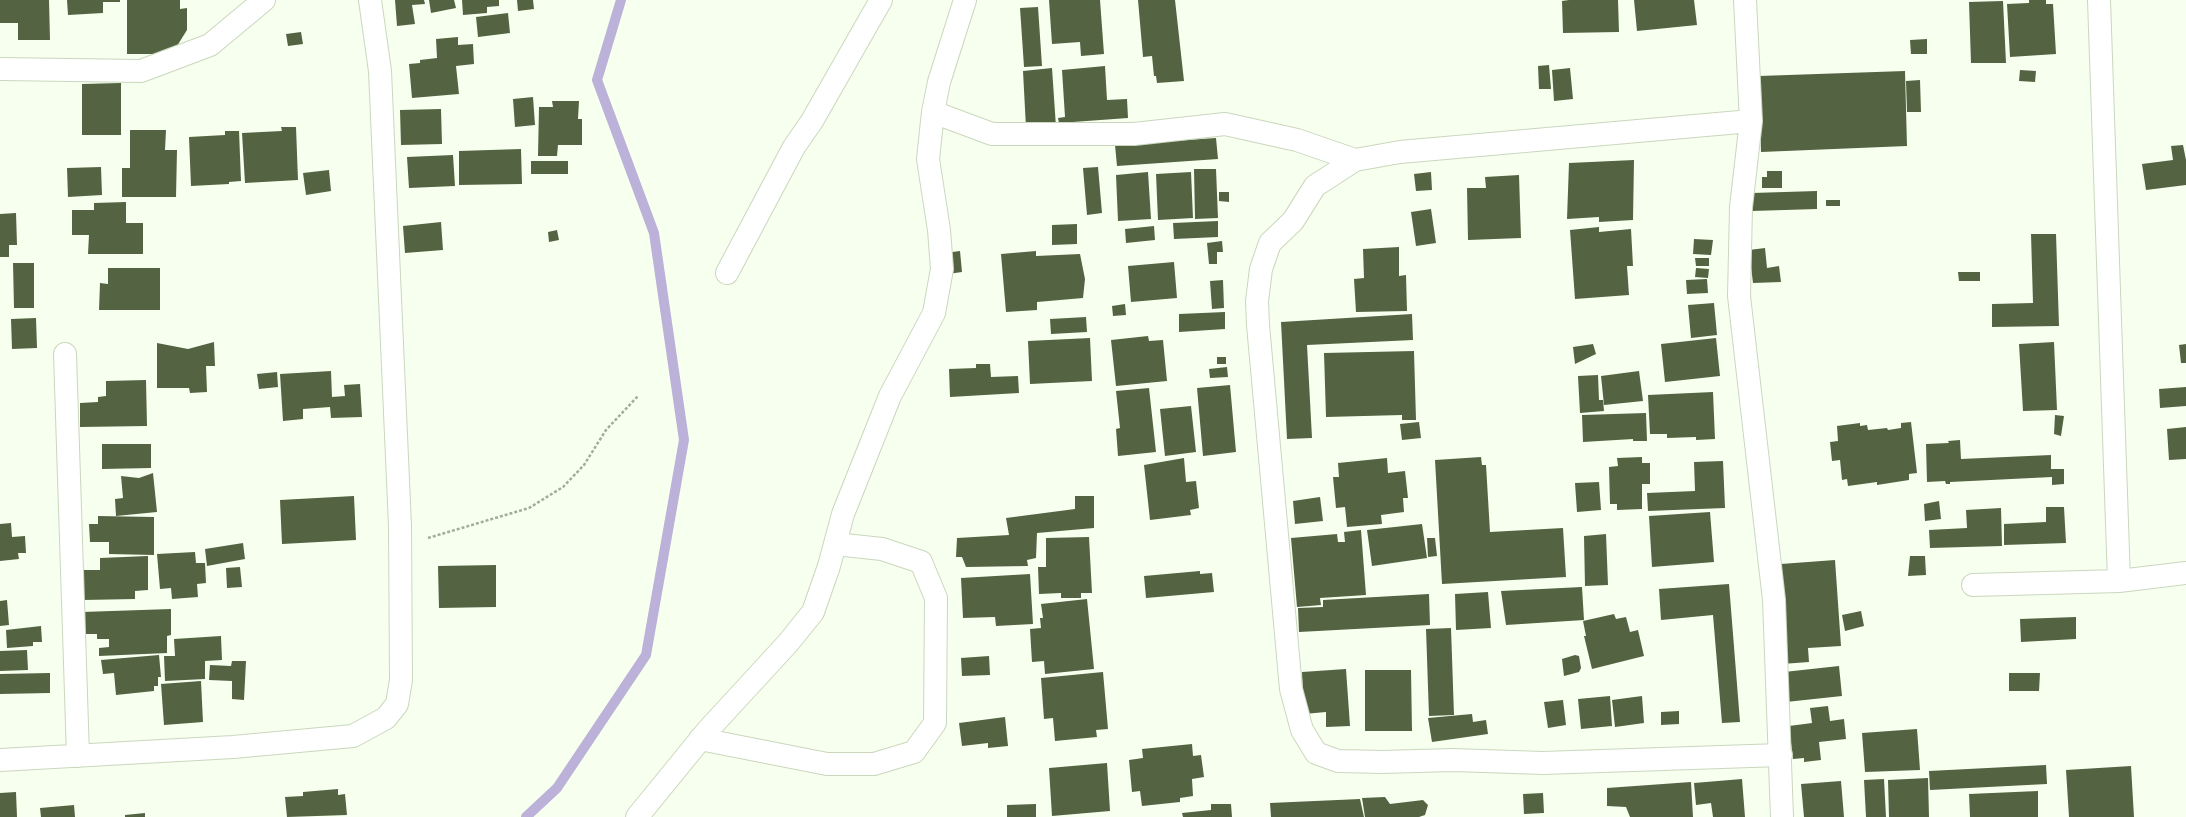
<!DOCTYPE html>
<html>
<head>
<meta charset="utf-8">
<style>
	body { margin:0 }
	canvas { display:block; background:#f7ffef }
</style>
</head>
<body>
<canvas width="2186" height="817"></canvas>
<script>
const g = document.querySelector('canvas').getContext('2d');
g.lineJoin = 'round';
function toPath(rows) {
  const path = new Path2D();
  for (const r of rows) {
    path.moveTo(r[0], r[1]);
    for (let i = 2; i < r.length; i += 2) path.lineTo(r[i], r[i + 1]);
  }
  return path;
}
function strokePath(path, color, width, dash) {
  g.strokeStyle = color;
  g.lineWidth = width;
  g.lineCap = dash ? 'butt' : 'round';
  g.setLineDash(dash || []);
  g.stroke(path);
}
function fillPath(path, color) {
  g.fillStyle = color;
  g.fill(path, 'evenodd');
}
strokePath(toPath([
	[526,817,557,788,646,655,684,440,654,233,597,80,621,0]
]), '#bbb1d9', 10);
fillPath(toPath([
	[0,0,49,0,50,40,18,40,18,23,0,23],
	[67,0,120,0,120,2,103,2,103,13,68,15],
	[127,0,180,0,180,9,187,8,187,30,172,54,127,54],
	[395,0,424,0,425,4,412,5,415,24,397,26],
	[429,0,454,0,456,8,431,13],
	[462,0,499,0,499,6,487,7,487,13,463,15],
	[517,0,533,0,534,9,518,11],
	[1049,0,1100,0,1104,54,1081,56,1080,42,1052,44],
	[1138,0,1175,0,1184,81,1157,83,1156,76,1154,76,1152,56,1143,57],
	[1569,0,1618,0,1619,32,1563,33,1562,1],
	[1634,0,1694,0,1697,25,1637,31],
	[2029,0,2046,0,2046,4,2053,4,2056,54,2010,57,2007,4,2029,3],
	[2003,1,2006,63,1971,63,1969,2],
	[1038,7,1042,66,1024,67,1020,8],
	[508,13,510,33,478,37,476,17],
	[301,32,303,44,288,46,286,34],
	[458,37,458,45,473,44,474,64,456,66,459,94,412,98,409,64,420,63,420,60,437,58,436,39],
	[1927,39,1927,54,1911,54,1910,40],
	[1549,65,1551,89,1539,89,1538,66],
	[1105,66,1107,100,1127,99,1128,118,1059,123,1058,118,1065,117,1062,70],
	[1052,68,1056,127,1026,128,1023,71],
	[1570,68,1573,99,1554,101,1552,70],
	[2020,70,2036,71,2035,82,2019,81],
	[1905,71,1907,146,1761,152,1759,76],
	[1920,80,1921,112,1907,112,1906,81],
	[121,83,121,135,82,135,82,84],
	[533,97,535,125,515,127,513,99],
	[552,101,579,101,578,119,582,119,582,145,558,145,557,156,538,156,539,107,553,107],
	[441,109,442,144,401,145,400,110],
	[281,127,296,127,298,180,245,183,242,133,282,131],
	[130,130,166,130,165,150,177,150,176,197,122,197,122,168,130,168],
	[225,131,239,131,241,181,229,182,229,184,191,186,189,137,225,135],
	[1216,138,1218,159,1117,166,1115,145],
	[2183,145,2186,160,2186,185,2146,190,2142,164,2173,160,2171,146],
	[521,149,522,184,459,185,459,151],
	[453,155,455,186,409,188,407,157],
	[1634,160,1633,220,1599,222,1599,217,1567,219,1569,163],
	[531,161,568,161,568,174,531,174],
	[101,167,102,195,68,197,67,168],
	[1098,167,1102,213,1087,215,1083,168],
	[1194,169,1216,169,1218,218,1195,219],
	[329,170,331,191,306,195,303,173],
	[1767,171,1782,171,1782,188,1762,188,1762,177,1767,177],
	[1148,172,1151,219,1118,221,1116,175],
	[1191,172,1193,218,1158,220,1156,174],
	[1431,172,1432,190,1416,191,1414,174],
	[1519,175,1521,238,1468,240,1467,188,1486,188,1485,177],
	[1817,191,1817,209,1752,211,1752,193],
	[1219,192,1229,192,1229,202,1219,201],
	[1826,200,1840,200,1840,206,1826,206],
	[126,202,126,223,143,223,143,254,88,254,89,235,72,235,72,210,94,210,94,203],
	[1431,209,1436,243,1416,246,1411,212],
	[16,213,17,245,9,245,9,257,0,257,0,214],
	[1218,221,1218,237,1174,239,1173,223],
	[441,222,443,250,405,253,403,226],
	[1077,224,1077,244,1052,245,1052,225],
	[1154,226,1155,240,1126,243,1125,229],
	[1599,227,1599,232,1631,229,1633,266,1627,266,1629,295,1575,299,1570,230],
	[557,230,559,240,549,242,548,232],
	[2031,234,2056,234,2059,326,1992,327,1992,304,2033,303],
	[1694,239,1713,240,1711,255,1693,254],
	[1222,241,1223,252,1217,252,1217,264,1209,264,1207,243],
	[1399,247,1399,276,1406,275,1407,311,1356,312,1354,279,1364,278,1363,249],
	[1765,248,1767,268,1779,266,1781,282,1753,283,1749,250],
	[960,251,962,272,948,274,945,253],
	[1036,251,1036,256,1080,254,1085,279,1083,298,1037,302,1037,310,1006,312,1001,254],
	[1695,258,1709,258,1709,266,1696,266],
	[1174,262,1177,298,1131,302,1128,266],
	[13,263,34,263,34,308,14,308],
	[108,268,160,268,160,310,99,310,100,283,108,284],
	[1696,268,1709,269,1708,278,1695,277],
	[1958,272,1980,272,1980,281,1959,281],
	[1707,279,1708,293,1687,294,1686,280],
	[1223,280,1224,308,1212,309,1210,281],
	[1714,303,1717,335,1691,338,1688,305],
	[1125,304,1126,315,1113,316,1112,306],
	[1225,312,1225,329,1179,332,1179,314],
	[1412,314,1413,340,1307,345,1312,438,1287,439,1281,322],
	[1086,317,1087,332,1051,334,1050,319],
	[36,318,37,348,12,349,11,319],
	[1148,336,1149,341,1163,340,1167,381,1116,386,1111,340],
	[1090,338,1092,381,1030,384,1028,341],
	[1716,338,1720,376,1665,382,1661,344],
	[214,342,215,366,206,366,207,392,190,393,189,388,157,388,157,343,188,349],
	[2054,342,2057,410,2023,411,2019,344],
	[1593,344,1596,354,1575,364,1573,347],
	[2186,344,2186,363,2181,363,2179,345],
	[1414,351,1416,420,1402,420,1402,415,1326,417,1324,353],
	[1217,357,1226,357,1226,364,1217,364],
	[976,364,990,364,991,377,1018,376,1019,393,950,397,949,369,976,368],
	[1227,367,1228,377,1210,378,1209,369],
	[331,371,332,397,345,396,344,385,360,384,362,417,331,418,330,407,303,409,303,419,283,421,280,374],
	[1639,371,1643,401,1604,405,1601,376],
	[277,372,278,387,259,389,257,374],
	[1598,375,1599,400,1603,400,1604,411,1580,413,1578,376],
	[146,380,147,426,80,427,80,403,98,402,98,397,106,396,106,381],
	[1230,385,1236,452,1203,456,1197,388],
	[2186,387,2186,406,2160,408,2159,389],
	[1149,388,1156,452,1118,456,1116,429,1120,428,1116,391],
	[1713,392,1715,439,1696,440,1696,437,1667,438,1667,434,1650,434,1648,395],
	[1191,406,1196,452,1165,456,1160,409],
	[1646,413,1647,441,1633,441,1633,439,1583,442,1582,415],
	[2055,415,2064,416,2061,436,2054,434],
	[1419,422,1421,438,1402,440,1400,424],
	[1911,422,1917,473,1909,474,1909,480,1877,485,1877,482,1848,486,1847,479,1842,480,1840,460,1832,461,1830,442,1838,441,1837,426,1860,423,1860,426,1867,425,1868,430,1887,428,1888,430,1901,428,1901,423],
	[2186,427,2186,459,2169,460,2167,429],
	[1960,440,1961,459,2051,455,2051,469,2064,469,2064,484,2052,485,2052,477,1950,482,1950,484,1946,484,1945,481,1927,482,1926,444,1949,443,1948,441],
	[102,444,151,444,151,468,102,469],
	[1481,457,1482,465,1486,465,1490,532,1563,528,1566,577,1442,584,1435,460],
	[1642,457,1642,463,1650,463,1650,484,1642,484,1642,509,1617,510,1617,504,1610,504,1609,467,1618,466,1617,458],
	[1184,458,1186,482,1196,481,1199,508,1190,510,1191,515,1150,520,1144,465],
	[1387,458,1388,473,1405,471,1408,498,1403,498,1404,512,1381,515,1382,524,1347,527,1345,507,1336,508,1333,477,1339,477,1338,463],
	[1723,461,1725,508,1648,511,1647,493,1695,491,1694,462],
	[153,473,157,512,116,516,115,499,123,498,121,476,139,478],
	[1599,482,1601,510,1577,512,1575,483],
	[354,496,356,540,282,544,280,500],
	[1075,496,1094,496,1094,528,1037,533,1036,558,1027,560,1028,566,966,567,962,557,956,557,957,538,1009,535,1006,518,1075,509],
	[1320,497,1323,521,1295,524,1293,501],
	[1939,501,1941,519,1925,521,1924,504],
	[2046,507,2064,507,2066,543,2004,545,2004,524,2046,522],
	[2001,508,2002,546,1930,548,1929,530,1967,528,1966,510],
	[1710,512,1714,562,1652,567,1649,516],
	[98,516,154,517,154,555,109,554,109,542,90,542,89,524,98,524],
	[11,523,12,537,25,536,26,553,18,553,19,559,0,561,0,524],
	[1422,524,1427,558,1372,566,1367,530],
	[1361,530,1366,595,1320,598,1321,605,1297,607,1291,538,1337,534,1338,542,1345,542,1344,532],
	[1606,534,1608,585,1585,586,1584,536],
	[1089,537,1092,593,1081,593,1081,598,1061,598,1061,593,1039,594,1038,567,1046,567,1046,538],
	[1427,538,1435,538,1437,556,1428,557],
	[243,543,245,559,207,566,205,549],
	[195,552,196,563,205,563,206,583,197,584,198,597,172,599,171,588,160,589,157,554],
	[148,556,148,590,135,591,135,599,83,600,82,570,100,570,100,558],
	[1910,556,1925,556,1926,575,1908,576],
	[1835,560,1841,646,1808,648,1809,662,1782,664,1781,564],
	[496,565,496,607,439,608,438,566],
	[240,567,242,587,227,588,226,568],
	[1200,571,1200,574,1212,573,1214,592,1146,598,1144,576],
	[1030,574,1033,624,996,626,995,617,963,618,961,578],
	[1729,584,1740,722,1722,723,1713,615,1661,620,1659,589],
	[1582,587,1584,620,1506,625,1501,591],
	[1488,592,1491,628,1456,630,1455,594],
	[1429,594,1430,625,1299,632,1298,608,1323,607,1323,600],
	[1087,599,1094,669,1045,674,1044,661,1032,662,1030,629,1041,628,1040,618,1043,618,1041,604],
	[7,600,9,625,0,626,0,601],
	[171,609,171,635,167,636,167,653,99,656,99,648,109,647,109,639,97,639,97,634,83,634,82,612],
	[1861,611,1864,626,1845,631,1842,615],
	[1614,614,1616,619,1626,617,1630,632,1638,630,1644,656,1592,669,1584,636,1586,636,1583,621],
	[2076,617,2076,639,2021,642,2020,619],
	[41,626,42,642,33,642,33,646,7,648,6,630],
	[1451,628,1454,715,1429,716,1426,629],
	[221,636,222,660,205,661,205,679,165,681,164,656,175,656,174,639],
	[27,650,28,670,0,671,0,651],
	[159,655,161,677,158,677,158,686,154,686,154,691,116,695,114,673,103,674,101,660],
	[1575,655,1579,656,1581,668,1579,672,1564,676,1562,659],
	[989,656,990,675,962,676,961,658],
	[232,661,246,661,244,700,232,699,232,681,209,680,210,665,231,666],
	[1839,666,1842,696,1786,702,1784,672],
	[1346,669,1350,726,1326,727,1326,712,1304,714,1302,672],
	[1365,670,1411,670,1412,731,1365,731],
	[1103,672,1108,729,1096,730,1097,737,1055,741,1053,718,1044,719,1041,678],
	[50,673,50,693,0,694,0,674],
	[2009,673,2040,673,2039,691,2009,691],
	[201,681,203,722,164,725,161,684],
	[1610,696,1612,726,1581,729,1578,699],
	[1642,696,1644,723,1615,727,1612,700],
	[1563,700,1566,725,1548,728,1544,702],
	[1828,706,1830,721,1844,719,1846,739,1819,742,1821,760,1804,762,1804,758,1793,759,1789,726,1812,723,1810,708],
	[1679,711,1679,724,1661,725,1661,712],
	[1472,714,1473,722,1486,720,1488,734,1432,742,1428,718],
	[1005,717,1008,746,988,748,988,743,962,746,959,723],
	[1917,729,1920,770,1865,772,1862,733],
	[1192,744,1193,756,1201,755,1204,777,1192,779,1193,796,1180,798,1180,802,1142,806,1140,791,1132,792,1129,760,1143,758,1142,749],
	[1107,763,1110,811,1052,816,1049,768],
	[2046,765,2047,784,1930,790,1929,771],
	[2131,766,2134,817,2069,817,2066,770],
	[1928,778,1929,817,1889,817,1888,780],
	[1742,779,1745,817,1713,817,1711,803,1696,805,1694,783],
	[1884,779,1886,817,1866,817,1864,780],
	[1841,781,1844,817,1804,817,1801,784],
	[1691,782,1693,817,1630,817,1626,807,1607,806,1607,788],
	[338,789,338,795,345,794,347,815,287,817,285,797,303,796,303,792],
	[2038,791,2038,817,1970,817,1969,794],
	[16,792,17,817,0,817,0,793],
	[1543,793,1544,813,1524,814,1523,794],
	[1385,797,1390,804,1423,800,1428,805,1425,815,1419,817,1365,817,1362,798],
	[1360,799,1364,817,1271,817,1270,803],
	[1036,804,1036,817,1007,817,1007,805],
	[1211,804,1231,804,1232,817,1183,817,1182,813,1211,810],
	[74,805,75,817,41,817,40,808],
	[145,813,145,817,125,817,125,815]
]), '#546442');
const street = toPath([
	[1745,0,1751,121,1741,207,1739,296,1774,600,1782,817],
	[2099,0,2119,581],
	[0,69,141,71,210,45,264,0],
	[933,112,992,134,1134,134,1225,124,1297,140,1355,160],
	[1751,121,1400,152,1355,160,1315,186,1293,221,1270,243,1261,269,1257,301,1258,325,1291,689,1302,730,1316,753,1338,761,1382,762,1453,760,1543,763,1781,755],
	[727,273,794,147,812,121,881,0],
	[65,354,78,756],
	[1973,585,2119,581,2186,573],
	[700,739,827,764,874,764,914,752,935,723,936,598,921,562,882,549,835,544],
	[0,760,233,747,353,736,386,718,397,704,401,680,400,526,380,71,370,0],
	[637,817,708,730,788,643,813,612,829,566,843,514,890,396,934,313,942,269,939,230,928,159,933,112,939,82,965,0]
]);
strokePath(street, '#cad7bd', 24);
strokePath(toPath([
	[428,538,529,508,563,487,584,465,606,430,638,396]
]), '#a4aa9d', 2.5, [3, 2]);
strokePath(street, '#fff', 22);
</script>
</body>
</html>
